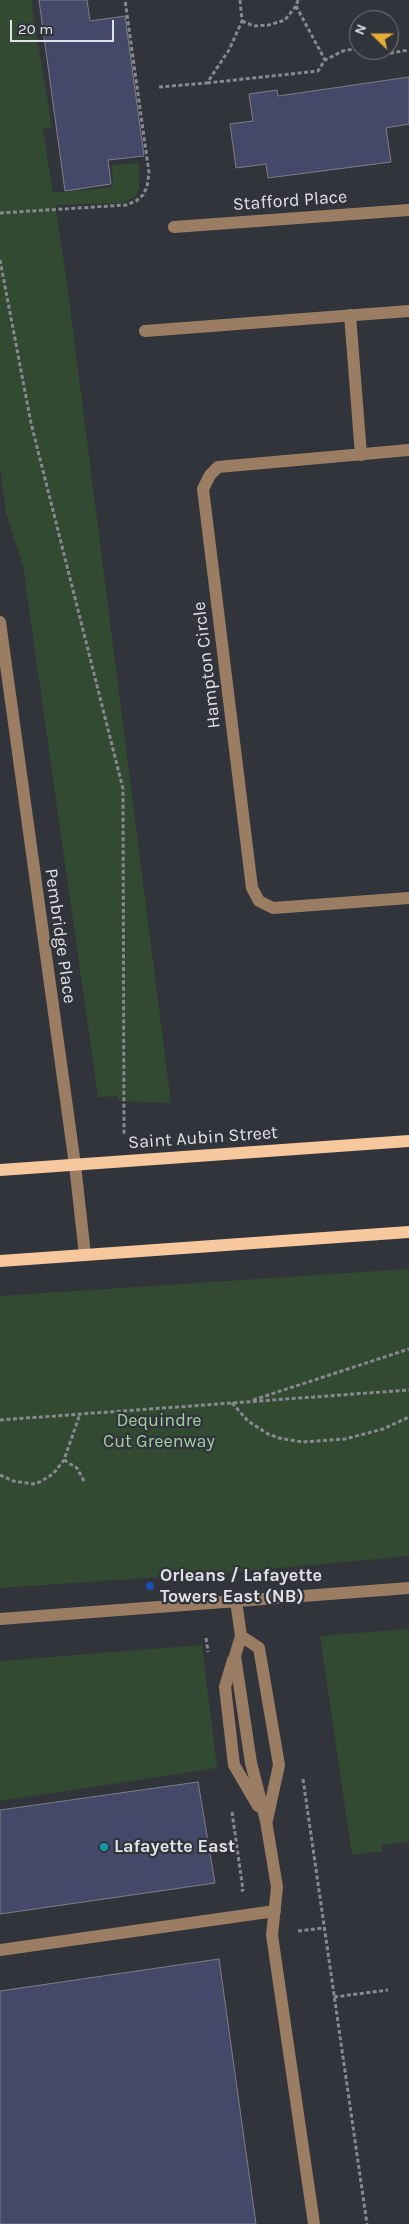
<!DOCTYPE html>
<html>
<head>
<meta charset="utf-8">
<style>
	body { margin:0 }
	#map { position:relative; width:409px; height:2224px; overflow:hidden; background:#32343b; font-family:Karla,sans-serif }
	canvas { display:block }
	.north { position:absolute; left:349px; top:10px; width:50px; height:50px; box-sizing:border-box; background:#32343b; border:1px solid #78797f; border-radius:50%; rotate:292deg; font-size:14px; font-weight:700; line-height:20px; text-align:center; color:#e0e1e6 }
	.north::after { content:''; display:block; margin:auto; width:18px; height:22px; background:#e6ac36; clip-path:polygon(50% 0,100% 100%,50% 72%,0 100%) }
	.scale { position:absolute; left:10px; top:20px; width:104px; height:22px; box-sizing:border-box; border:2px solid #e0e1e6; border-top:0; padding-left:6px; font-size:15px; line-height:18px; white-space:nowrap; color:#e0e1e6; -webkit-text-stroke:4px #32343b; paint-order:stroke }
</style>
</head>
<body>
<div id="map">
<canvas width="409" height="2224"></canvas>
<div class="north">N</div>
<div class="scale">20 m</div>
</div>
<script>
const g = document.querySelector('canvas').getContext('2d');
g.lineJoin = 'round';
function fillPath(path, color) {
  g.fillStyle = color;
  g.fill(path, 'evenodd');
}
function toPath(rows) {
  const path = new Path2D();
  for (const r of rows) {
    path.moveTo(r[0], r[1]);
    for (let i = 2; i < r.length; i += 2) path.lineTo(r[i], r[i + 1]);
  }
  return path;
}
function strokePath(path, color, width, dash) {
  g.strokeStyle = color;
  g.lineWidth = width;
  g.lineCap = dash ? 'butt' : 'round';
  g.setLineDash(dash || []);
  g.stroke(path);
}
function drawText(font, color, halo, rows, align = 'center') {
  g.font = font + ' Karla,sans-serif';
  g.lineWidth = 4.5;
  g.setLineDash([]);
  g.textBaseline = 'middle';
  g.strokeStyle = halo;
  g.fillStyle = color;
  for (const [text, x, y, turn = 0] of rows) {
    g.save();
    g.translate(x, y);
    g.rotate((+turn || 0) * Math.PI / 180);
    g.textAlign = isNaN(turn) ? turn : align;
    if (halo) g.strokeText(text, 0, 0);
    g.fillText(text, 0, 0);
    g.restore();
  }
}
fillPath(toPath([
	[0,0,31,0,52,128,43,129,53,193,113,187,112,165,139,163,139,188,136,196,131,199,124,203,55,205,67,283,171,1103,119,1101,118,1096,98,1097,23,566,6,513,0,468],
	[409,1269,409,1556,236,1572,0,1588,0,1296],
	[409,1629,409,1842,382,1845,383,1851,352,1855,320,1636],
	[202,1645,217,1768,0,1801,0,1661]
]), '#324a31');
const building = toPath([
	[39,0,87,0,90,21,125,16,144,156,108,160,111,184,65,191,39,0],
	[409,77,409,124,386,128,391,162,268,178,266,164,236,168,230,124,253,121,249,94,277,90,278,96,409,77],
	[198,1782,215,1883,0,1914,0,1810,198,1782],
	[219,1959,256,2224,0,2224,0,1991,219,1959]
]);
fillPath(building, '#454969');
strokePath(building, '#7c7e87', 1);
strokePath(toPath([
	[296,6,325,60],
	[242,21,254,26,269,25,285,20,296,6,298,0],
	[371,50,385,54,409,50],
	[207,83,318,71,325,60,343,51,359,48],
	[159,87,207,83,229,50,242,21,240,0],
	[0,213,126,205,136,201,143,195,147,187,149,173,125,0],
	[0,260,31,423,123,789,124,1136],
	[253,1400,409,1349],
	[232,1403,248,1421,268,1434,279,1438,302,1442,345,1439,383,1429,409,1417],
	[0,1420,409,1390],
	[64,1460,77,1468,84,1481],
	[0,1475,13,1481,33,1484,40,1482,53,1474,64,1460,80,1414],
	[206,1638,208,1652],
	[303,1779,367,2224],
	[232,1812,243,1890,241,1891],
	[298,1931,324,1928],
	[334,1997,388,1990]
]), '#87898f', 3, [4, 2.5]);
strokePath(toPath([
	[174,227,409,210],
	[350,315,361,455],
	[145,331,409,311],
	[409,450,218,467,210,475,203,489,252,888,259,901,273,908,409,898],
	[0,622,75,1165,85,1255],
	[236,1601,241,1636,235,1656,251,1763,266,1821,277,1887,272,1935,314,2224],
	[0,1619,409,1588],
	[241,1636,259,1648,279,1765,267,1820],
	[233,1660,225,1687,234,1765,258,1806],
	[0,1950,275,1911]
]), '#9a7d63', 12);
strokePath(toPath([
	[0,1170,409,1141],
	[0,1261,409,1232]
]), '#f7c79d', 12);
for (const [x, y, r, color] of [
	[150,1586,5,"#1a4fb4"],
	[104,1847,5,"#0f9aa8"]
]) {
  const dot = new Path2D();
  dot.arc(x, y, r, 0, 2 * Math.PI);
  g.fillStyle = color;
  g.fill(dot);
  strokePath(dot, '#32343b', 2);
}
drawText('18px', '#e0e1e6', '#32343b', [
	["Stafford Place",290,201,-4],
	["Hampton Circle",207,665,-97],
	["Pembridge Place",60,936,82],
	["Saint Aubin Street",203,1138,-4]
]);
drawText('18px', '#a1cf9e', '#32343b', [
	["Dequindre",159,1421],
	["Cut Greenway",159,1442]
]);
drawText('bold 18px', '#e0e1e6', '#32343b', [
	["Orleans / Lafayette",160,1576],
	["Towers East (NB)",160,1597],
	["Lafayette East",114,1847]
], 'left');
</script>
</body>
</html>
